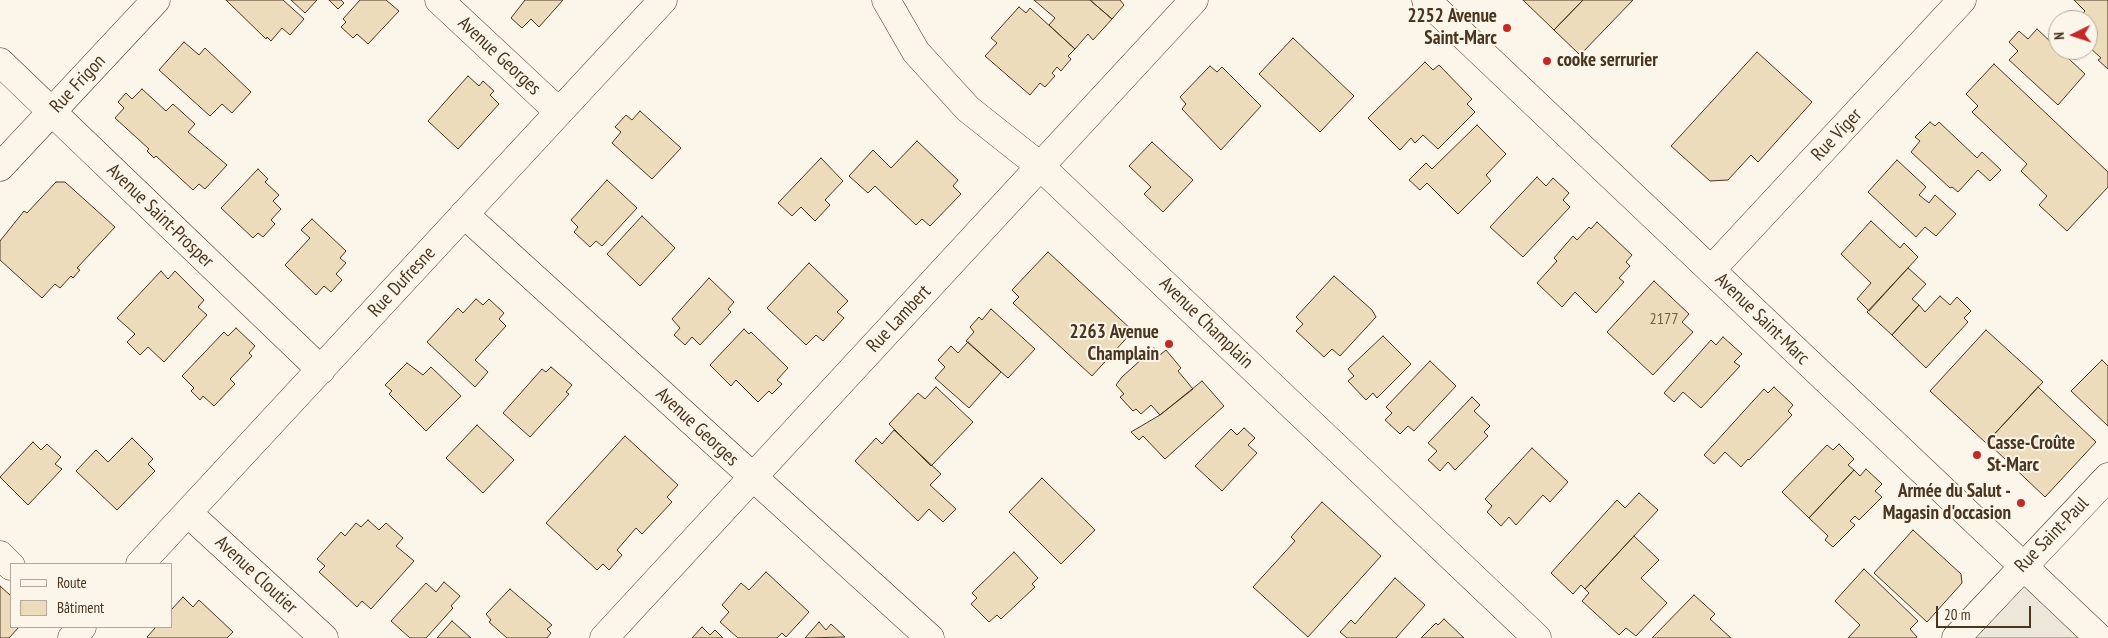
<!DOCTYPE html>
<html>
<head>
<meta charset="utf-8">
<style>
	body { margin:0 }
	#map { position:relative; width:2108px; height:638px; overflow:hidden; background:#fbf6e9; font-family:"PT Sans Narrow",sans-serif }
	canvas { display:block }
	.legend { position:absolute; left:10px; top:563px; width:162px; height:65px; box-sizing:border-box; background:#fbf6e9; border:1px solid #b4a999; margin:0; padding:6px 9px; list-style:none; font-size:15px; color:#4a3520 }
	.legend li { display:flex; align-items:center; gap:10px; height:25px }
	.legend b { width:25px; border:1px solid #b4a999 }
	.north { position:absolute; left:2048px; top:10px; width:50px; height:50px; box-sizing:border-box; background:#fbf6e9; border:1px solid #b4a999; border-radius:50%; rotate:266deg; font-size:14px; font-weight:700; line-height:20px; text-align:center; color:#4a3520 }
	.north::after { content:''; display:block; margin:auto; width:18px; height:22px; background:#c62828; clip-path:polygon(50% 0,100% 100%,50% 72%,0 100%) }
	.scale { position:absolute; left:1936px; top:606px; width:95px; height:22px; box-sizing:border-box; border:2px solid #4a3520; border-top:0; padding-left:6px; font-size:15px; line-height:18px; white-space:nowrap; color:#4a3520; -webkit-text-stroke:4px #fbf6e9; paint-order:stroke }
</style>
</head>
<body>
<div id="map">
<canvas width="2108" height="638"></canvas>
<ul class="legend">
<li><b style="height:6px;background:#fbf6e9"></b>Route</li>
<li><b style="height:14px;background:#ecdcbc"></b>Bâtiment</li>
</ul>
<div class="north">N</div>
<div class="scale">20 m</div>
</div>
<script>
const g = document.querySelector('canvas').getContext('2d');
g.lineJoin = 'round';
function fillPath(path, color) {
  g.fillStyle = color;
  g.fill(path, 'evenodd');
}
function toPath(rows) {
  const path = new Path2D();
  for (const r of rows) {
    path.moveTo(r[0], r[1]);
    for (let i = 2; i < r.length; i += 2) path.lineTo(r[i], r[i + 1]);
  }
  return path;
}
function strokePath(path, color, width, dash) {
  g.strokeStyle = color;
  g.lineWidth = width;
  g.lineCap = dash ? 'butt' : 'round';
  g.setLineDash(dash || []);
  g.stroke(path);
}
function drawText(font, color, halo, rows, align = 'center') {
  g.font = font + ' "PT Sans Narrow",sans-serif';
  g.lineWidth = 4;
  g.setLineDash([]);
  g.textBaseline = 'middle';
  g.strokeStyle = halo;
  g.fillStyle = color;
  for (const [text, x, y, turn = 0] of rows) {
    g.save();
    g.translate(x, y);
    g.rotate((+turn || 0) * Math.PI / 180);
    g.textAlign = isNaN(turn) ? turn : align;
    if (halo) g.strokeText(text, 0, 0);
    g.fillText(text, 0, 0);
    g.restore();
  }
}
const parking = toPath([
	[2022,566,2099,638,1956,638,2022,566]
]);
fillPath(parking, '#ede7d9');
strokePath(parking, '#887966', 1);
const building = toPath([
	[226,0,283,0,304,19,290,35,282,28,271,41,267,37,266,39,226,0],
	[291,0,317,0,305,13,291,0],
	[329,0,341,0,344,3,338,9,329,0],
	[360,0,386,0,399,11,368,44,357,34,353,38,341,27,346,22,343,19,360,0],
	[525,0,563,0,539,27,531,19,522,28,511,18,525,0],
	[1034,0,1090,0,1112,19,1093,40,1088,34,1075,49,1049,25,1055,18,1034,0],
	[1090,0,1120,0,1124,5,1112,19,1090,0],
	[1523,0,1583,0,1554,30,1523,0],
	[1583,0,1633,0,1580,55,1554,30,1583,0],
	[2074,0,2108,0,2108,69,2098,60,2101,58,2088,46,2088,20,2077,20,2085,11,2074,0],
	[1019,7,1026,13,1030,8,1075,49,1068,56,1071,59,1061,71,1057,67,1052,73,1055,76,1045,87,1040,83,1030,95,985,56,997,43,991,38,1019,7],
	[2037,29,2085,74,2058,105,2009,60,2018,51,2009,42,2019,31,2028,39,2037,29],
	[1293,38,1354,96,1320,132,1259,74,1293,38],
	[184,42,199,55,205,48,251,92,232,113,222,104,210,116,159,70,184,42],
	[1757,52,1812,102,1758,162,1751,155,1728,180,1710,181,1671,146,1757,52],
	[1425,62,1433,70,1439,65,1472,99,1467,104,1475,112,1438,149,1423,135,1415,143,1411,138,1400,150,1368,118,1425,62],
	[1994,64,2108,172,2108,187,2067,231,2039,205,2047,196,2021,171,2027,164,1972,112,1978,106,1966,94,1994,64],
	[1210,66,1217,72,1222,67,1261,106,1221,150,1182,109,1186,104,1180,97,1210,66],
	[468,76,479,86,483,81,494,91,490,95,499,104,458,149,428,121,468,76],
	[142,89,166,111,173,104,195,124,188,132,227,165,205,189,199,184,193,190,156,156,154,158,147,151,149,149,115,118,124,108,118,102,126,93,132,99,142,89],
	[640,111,681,148,652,179,612,143,621,132,615,127,626,115,632,120,640,111],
	[1930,122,1935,126,1939,122,1977,158,1982,152,2001,170,1990,181,1978,170,1958,192,1952,187,1950,188,1911,152,1920,141,1915,137,1930,122],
	[1477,125,1506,154,1486,175,1491,181,1458,214,1427,183,1420,190,1409,180,1426,163,1432,169,1477,125],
	[917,141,958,180,953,186,961,194,930,226,922,219,916,225,875,186,868,193,849,176,873,150,891,168,917,141],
	[1152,142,1193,180,1163,212,1144,194,1151,187,1129,166,1152,142],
	[821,158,843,181,825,200,830,205,815,221,801,207,792,216,778,203,821,158],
	[1897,160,1926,187,1919,195,1929,203,1935,195,1956,214,1936,236,1925,227,1916,237,1868,192,1897,160],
	[258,169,268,179,265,182,279,195,273,201,281,209,271,220,275,224,263,237,258,233,253,238,221,208,258,169],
	[1537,177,1546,186,1553,178,1569,193,1563,200,1570,207,1523,257,1490,227,1537,177],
	[607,180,637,208,602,246,596,241,590,247,574,232,578,227,571,220,607,180],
	[56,182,65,182,115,227,77,268,80,270,73,278,71,276,60,288,55,284,42,298,0,260,0,241,24,211,27,213,56,182],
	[642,216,675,248,640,286,607,254,642,216],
	[312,219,346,251,340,258,346,263,336,274,342,280,331,292,324,286,316,295,285,265,310,238,301,230,312,219],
	[1871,221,1900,248,1904,243,1918,257,1869,311,1857,299,1871,283,1841,254,1871,221],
	[1597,222,1632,255,1626,262,1630,266,1619,278,1624,282,1596,313,1575,292,1562,307,1537,283,1557,261,1554,258,1573,236,1577,240,1589,227,1591,229,1597,222],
	[1048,252,1133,331,1092,376,1013,303,1019,297,1012,290,1048,252],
	[809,263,848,301,837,312,844,318,823,341,816,335,806,345,767,308,809,263],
	[1908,268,1926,284,1912,299,1919,305,1892,335,1867,312,1908,268],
	[161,271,168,279,175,271,204,300,198,307,207,315,164,362,148,347,140,355,127,342,135,334,117,318,161,271],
	[1334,276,1372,310,1376,317,1340,356,1332,349,1324,357,1296,331,1303,324,1296,317,1334,276],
	[709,278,734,302,728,309,731,312,700,345,692,337,685,345,674,335,680,328,672,319,709,278],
	[1654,281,1689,314,1682,322,1693,332,1653,375,1607,332,1654,281],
	[1940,296,1950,305,1957,297,1971,311,1964,318,1968,322,1926,368,1892,335,1919,305,1925,312,1940,296],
	[476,299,483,305,489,299,504,313,499,319,506,326,475,360,488,372,475,387,427,342,458,308,463,313,476,299],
	[991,309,1035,349,1008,378,966,341,974,332,970,327,979,317,982,320,991,309],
	[236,328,255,346,249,353,252,356,230,379,235,384,214,406,203,396,200,400,191,391,194,388,182,376,224,332,228,336,236,328],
	[744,329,749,334,751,332,788,368,777,380,782,384,772,394,769,391,758,402,736,380,731,386,710,365,744,329],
	[1986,330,2043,382,1986,443,1930,391,1986,330],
	[1383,336,1411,364,1377,398,1373,393,1366,400,1348,381,1354,376,1348,369,1383,336],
	[1723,337,1742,354,1734,362,1740,366,1701,408,1683,392,1674,402,1664,393,1711,340,1716,345,1723,337],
	[968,342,1001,372,969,408,935,378,945,367,938,360,951,346,958,353,968,342],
	[1154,348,1160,355,1166,350,1181,368,1178,371,1193,389,1160,415,1151,405,1141,414,1136,409,1133,411,1120,397,1124,394,1116,385,1122,377,1154,348],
	[2102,360,2108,366,2108,426,2071,391,2102,360],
	[1430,361,1456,386,1414,431,1408,426,1400,434,1385,420,1392,413,1386,407,1430,361],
	[407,363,423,375,431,367,461,396,426,431,389,394,392,391,385,385,407,363],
	[551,367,572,385,566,392,569,394,530,437,503,413,542,369,546,372,551,367],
	[1202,381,1224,406,1165,459,1143,436,1139,440,1131,432,1160,415,1202,381],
	[936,387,973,422,931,466,889,424,918,393,925,399,936,387],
	[1774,387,1793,405,1788,411,1792,415,1749,460,1748,459,1741,467,1725,452,1714,464,1704,455,1764,389,1768,393,1774,387],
	[2038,387,2096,442,2045,497,1987,442,2038,387],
	[1472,397,1480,405,1474,411,1490,426,1484,432,1488,436,1455,470,1448,462,1440,471,1428,460,1437,451,1428,443,1472,397],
	[477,425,514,460,483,493,446,458,477,425],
	[1244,428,1255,438,1248,445,1257,453,1222,491,1195,466,1231,429,1237,435,1244,428],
	[894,430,941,474,930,485,956,509,943,522,929,509,918,521,855,461,876,438,882,444,894,430],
	[625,436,678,485,667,497,672,502,642,534,636,528,617,550,622,555,609,570,603,564,597,570,546,523,625,436],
	[132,438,153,459,148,464,155,471,117,510,76,471,96,450,108,462,132,438],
	[33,442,41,450,47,444,61,457,55,464,62,469,28,505,0,477,33,442],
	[1839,444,1854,459,1848,465,1854,470,1809,518,1782,492,1827,445,1833,450,1839,444],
	[1532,448,1568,482,1550,502,1543,495,1516,525,1509,517,1501,526,1487,512,1492,506,1485,499,1532,448],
	[1866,469,1882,484,1875,491,1882,497,1859,520,1855,516,1850,521,1855,525,1833,547,1825,540,1828,536,1809,518,1854,470,1860,476,1866,469],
	[1042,478,1095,530,1061,564,1009,512,1042,478],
	[1639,493,1658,510,1585,589,1581,585,1573,594,1551,573,1617,500,1625,508,1639,493],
	[1322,502,1381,556,1308,637,1253,587,1295,541,1291,537,1322,502],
	[368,520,379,530,386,523,403,538,396,546,414,561,371,609,362,601,357,607,319,572,325,566,317,559,341,532,345,536,356,523,361,527,368,520],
	[1913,530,1961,574,1962,583,1927,622,1874,573,1913,530],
	[1634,536,1659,560,1641,578,1667,603,1636,636,1626,628,1619,635,1582,601,1589,593,1585,589,1634,536],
	[1014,552,1038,578,1032,584,1035,587,1001,619,997,615,989,622,971,604,977,598,972,593,1014,552],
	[1864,569,1918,621,1910,629,1917,637,1916,638,1848,638,1860,625,1835,601,1864,569],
	[766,572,809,612,786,637,782,633,777,638,738,638,720,622,729,612,722,605,741,583,749,590,766,572],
	[1395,578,1425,605,1396,638,1347,638,1340,632,1351,620,1355,624,1395,578],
	[444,582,460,596,451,606,453,608,426,638,410,638,391,621,426,583,436,592,444,582],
	[0,586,11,596,11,627,19,627,9,638,0,638,0,586],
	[510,589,552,625,547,629,551,633,547,638,507,638,489,622,491,620,486,614,510,589],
	[1694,595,1715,614,1710,619,1731,638,1652,638,1694,595],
	[183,597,193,607,199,600,233,632,227,638,148,638,147,637,156,627,171,627,171,610,183,597],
	[1444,619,1464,638,1421,638,1436,623,1438,625,1444,619],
	[452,621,471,638,437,638,452,621],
	[819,622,826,630,831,624,845,637,805,638,819,622],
	[702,627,710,635,715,630,723,638,692,638,702,627]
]);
fillPath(building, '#ecdcbc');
strokePath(building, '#4a3520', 1);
const minor = toPath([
	[439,0,559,112],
	[0,62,321,370],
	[0,167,156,0],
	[464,214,930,638],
	[1711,270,1962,0],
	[188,513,324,638],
	[0,555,11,566],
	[140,564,663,0],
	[72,638,82,627],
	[604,638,1194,0],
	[1956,638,2108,477]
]);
const major = toPath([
	[886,0,916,52,968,109,1040,166,1537,638],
	[1426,0,2099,638]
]);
strokePath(minor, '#4a3520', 29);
strokePath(major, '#4a3520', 29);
strokePath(minor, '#fbf6e9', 28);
strokePath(major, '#fbf6e9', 28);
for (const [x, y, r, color] of [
	[1507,28,5,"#c62828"],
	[1547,61,5,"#c62828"],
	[1169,344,5,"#c62828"],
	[1977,455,5,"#c62828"],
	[2021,503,5,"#c62828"]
]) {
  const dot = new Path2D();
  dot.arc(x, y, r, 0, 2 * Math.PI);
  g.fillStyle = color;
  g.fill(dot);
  strokePath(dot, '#fbf6e9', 2);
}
drawText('16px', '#725f47', null, [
	["2177",1664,319]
]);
drawText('bold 19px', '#4a3520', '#fbf6e9', [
	["2252 Avenue",1497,17],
	["Saint-Marc",1497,39],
	["cooke serrurier",1557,61,"left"],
	["2263 Avenue",1159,333],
	["Champlain",1159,355],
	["Casse-Croûte",1987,444,"left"],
	["St-Marc",1987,466,"left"],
	["Armée du Salut -",2011,492],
	["Magasin d'occasion",2011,514]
], 'right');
drawText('19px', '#4a3520', '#fbf6e9', [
	["Avenue Georges",499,56,43],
	["Rue Frigon",78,84,-47],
	["Rue Viger",1837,135,-47],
	["Avenue Saint-Prosper",160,216,44],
	["Rue Dufresne",402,282,-47],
	["Rue Lambert",899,319,-47],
	["Avenue Saint-Marc",1762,319,44],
	["Avenue Champlain",1206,323,44],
	["Avenue Georges",697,427,43],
	["Rue Saint-Paul",2052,535,-46],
	["Avenue Cloutier",256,575,43]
]);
</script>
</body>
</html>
